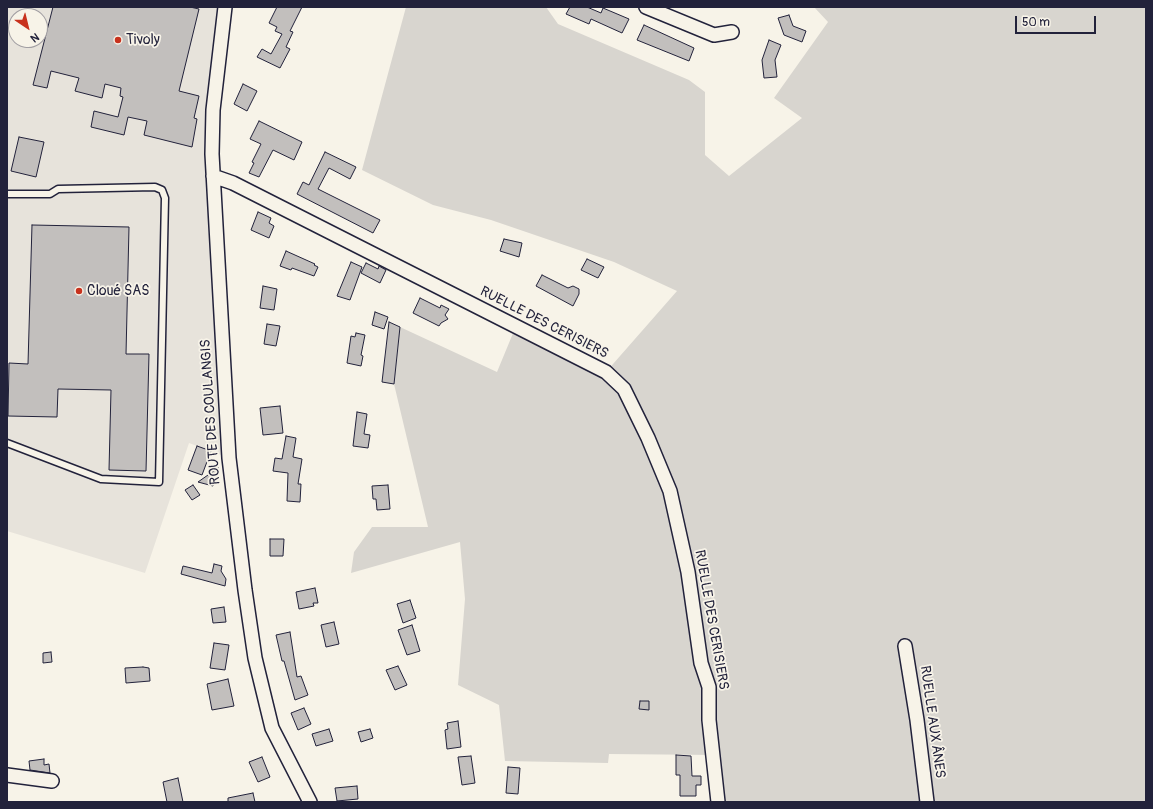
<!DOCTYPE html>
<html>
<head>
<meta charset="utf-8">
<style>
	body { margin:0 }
	#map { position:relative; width:1153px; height:809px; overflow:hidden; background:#f7f3e8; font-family:Pangolin,sans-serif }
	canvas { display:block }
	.frame { position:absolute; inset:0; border:8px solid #22223b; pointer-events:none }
	.north { position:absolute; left:8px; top:8px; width:40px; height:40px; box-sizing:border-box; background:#f7f3e8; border:1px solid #a29fa3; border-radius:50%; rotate:145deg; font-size:11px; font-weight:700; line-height:16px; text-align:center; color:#22223b }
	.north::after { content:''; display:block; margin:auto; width:14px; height:18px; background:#c8321e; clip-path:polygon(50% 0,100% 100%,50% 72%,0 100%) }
	.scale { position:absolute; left:1015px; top:16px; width:81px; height:18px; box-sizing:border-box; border:2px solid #22223b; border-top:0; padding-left:5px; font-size:12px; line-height:14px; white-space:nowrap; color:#22223b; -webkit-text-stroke:3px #f7f3e8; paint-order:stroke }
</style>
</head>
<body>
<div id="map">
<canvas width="1153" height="809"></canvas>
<div class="frame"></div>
<div class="north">N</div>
<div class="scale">50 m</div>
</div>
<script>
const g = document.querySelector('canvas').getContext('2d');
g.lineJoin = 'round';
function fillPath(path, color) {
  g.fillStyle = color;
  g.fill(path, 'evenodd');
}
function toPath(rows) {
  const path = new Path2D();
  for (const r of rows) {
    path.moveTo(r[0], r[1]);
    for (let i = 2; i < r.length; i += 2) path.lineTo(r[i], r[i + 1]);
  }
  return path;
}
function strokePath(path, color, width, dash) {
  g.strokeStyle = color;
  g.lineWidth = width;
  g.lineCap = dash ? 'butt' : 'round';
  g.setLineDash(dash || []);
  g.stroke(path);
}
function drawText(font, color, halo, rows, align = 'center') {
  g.font = font + ' Pangolin,sans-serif';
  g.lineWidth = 3.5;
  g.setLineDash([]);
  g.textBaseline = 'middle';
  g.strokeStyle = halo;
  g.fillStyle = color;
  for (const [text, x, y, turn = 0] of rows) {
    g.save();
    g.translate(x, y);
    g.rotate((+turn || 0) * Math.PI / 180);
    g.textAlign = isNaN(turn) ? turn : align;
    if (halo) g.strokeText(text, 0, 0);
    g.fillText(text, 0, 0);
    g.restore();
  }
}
fillPath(toPath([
	[7,7,225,7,213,110,229,458,189,443,145,573,7,531],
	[16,16,40,16,40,40,16,40]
]), '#e7e3db');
fillPath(toPath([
	[406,7,546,7,558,24,689,80,705,92,705,155,729,176,802,118,774,98,828,22,814,7,1146,7,1146,802,722,802,717,755,609,754,608,763,505,761,499,705,458,685,465,599,460,542,351,573,354,552,372,527,428,527,394,384,400,327,497,372,516,326,606,372,677,291,614,262,491,220,433,205,362,170]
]), '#d8d5cf');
const building = toPath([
	[53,7,190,7,199,9,179,91,199,96,194,118,197,119,192,147,144,135,147,121,128,117,124,135,91,127,94,111,118,117,123,97,120,96,121,88,105,84,102,98,75,91,79,78,51,71,47,88,33,85,53,7],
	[277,7,302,7,290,31,293,32,286,47,290,49,280,68,257,57,262,49,271,54,282,34,275,31,277,27,269,23,277,7],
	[570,7,587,7,601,13,603,8,629,19,622,33,591,19,589,24,566,14,570,7],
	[789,15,793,26,806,31,802,42,784,35,778,18,789,15],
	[644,25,694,48,689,61,637,40,644,25],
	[769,40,781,45,775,60,777,77,764,78,762,60,769,40],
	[243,84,257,91,247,111,234,104,243,84],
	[259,121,302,142,294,160,273,150,259,177,249,173,254,163,252,162,261,144,250,139,259,121],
	[19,137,44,142,36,177,11,171,19,137],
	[325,152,356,167,350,179,329,168,318,189,380,220,373,233,297,194,303,182,309,185,325,152],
	[258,212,271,218,269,223,274,226,269,238,251,230,258,212],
	[32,225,129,227,126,354,149,354,146,471,109,470,111,390,58,389,57,417,8,416,9,363,28,364,32,225],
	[504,239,522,243,519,257,500,251,504,239],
	[286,251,315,264,314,265,318,267,314,276,292,268,291,270,280,266,286,251],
	[587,259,604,267,598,278,581,270,587,259],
	[351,262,362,267,350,300,337,296,351,262],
	[366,263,378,269,379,266,386,270,380,283,361,273,366,263],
	[542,275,568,288,573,286,579,289,579,294,573,306,536,286,542,275],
	[263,286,277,289,274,310,260,308,263,286],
	[420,298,440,308,441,305,449,309,445,315,448,319,441,323,439,326,413,313,420,298],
	[375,312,388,317,384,329,372,325,375,312],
	[389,322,400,327,394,384,382,382,389,322],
	[267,324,280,326,276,346,264,344,267,324],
	[356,333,365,335,361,355,363,356,361,366,347,363,351,336,355,337,356,333],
	[280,406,283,433,263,435,260,408,280,406],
	[357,412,367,414,364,434,370,435,368,448,353,446,357,412],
	[286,436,296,438,293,457,302,459,298,484,301,484,300,502,287,501,288,473,273,471,275,458,282,459,286,436],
	[197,446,211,451,202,475,188,470,197,446],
	[218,468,213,486,198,482,218,468],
	[193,485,200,495,192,500,185,490,193,485],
	[388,485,390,509,377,510,376,499,373,499,372,486,388,485],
	[270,539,284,539,283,556,270,556,270,539],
	[214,564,222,566,221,571,226,579,225,586,181,574,183,566,212,573,214,564],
	[315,588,318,603,313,603,314,606,299,609,296,592,315,588],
	[410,600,416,618,403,623,397,604,410,600],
	[224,607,226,622,213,623,211,609,224,607],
	[334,622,339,644,326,647,321,625,334,622],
	[412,625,420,651,407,655,398,630,412,625],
	[290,632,297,677,301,676,308,695,295,700,284,661,282,661,276,635,290,632],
	[214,643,229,645,225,670,210,668,214,643],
	[51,652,52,662,43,663,43,653,51,652],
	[398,666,407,685,395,690,386,670,398,666],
	[143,667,149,668,150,681,126,683,125,668,143,667],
	[228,679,234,706,212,710,207,684,228,679],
	[640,701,649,701,649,710,639,709,640,701],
	[304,708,311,724,298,730,291,713,304,708],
	[458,721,461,747,447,749,445,730,448,729,447,723,458,721],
	[329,729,333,741,316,746,312,734,329,729],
	[370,729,373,738,361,742,358,732,370,729],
	[676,755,691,756,692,776,701,776,701,785,696,785,696,796,680,796,680,775,676,775,676,755],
	[471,756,475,783,462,785,458,757,471,756],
	[262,757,270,777,258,782,249,762,262,757],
	[44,759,44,765,49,764,50,773,30,770,29,761,44,759],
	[508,767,520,768,518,794,506,793,508,767],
	[178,778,183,802,167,802,163,782,178,778],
	[357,786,358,799,337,801,335,788,357,786],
	[253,793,255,802,228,802,228,798,253,793]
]);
fillPath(building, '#c2bfbd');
strokePath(building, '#22223b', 1);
const lane = toPath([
	[7,194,50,194,58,189,155,187,162,190,165,198,159,482,101,479,7,443]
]);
const street = toPath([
	[225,7,213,110,212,154,229,458,245,590,255,658,272,728,310,802],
	[646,7,714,35,732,32],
	[213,176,233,183,606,372,624,389,648,438,670,491,688,572,701,663,709,687,709,720,718,802],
	[905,646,917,720,927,802],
	[7,775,52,781]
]);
strokePath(lane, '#22223b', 9);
strokePath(street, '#22223b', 16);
strokePath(lane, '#f7f3e8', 6);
strokePath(street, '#f7f3e8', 13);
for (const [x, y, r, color] of [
	[118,40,4,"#c8321e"],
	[79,291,4,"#c8321e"]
]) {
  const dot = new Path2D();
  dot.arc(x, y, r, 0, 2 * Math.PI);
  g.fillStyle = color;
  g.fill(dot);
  strokePath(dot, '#f7f3e8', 1.5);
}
drawText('14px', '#22223b', '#f7f3e8', [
	["Tivoly",126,40],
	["Cloué SAS",87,291]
], 'left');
drawText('14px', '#22223b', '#f7f3e8', [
	["RUELLE DES CERISIERS",544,323,27],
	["ROUTE DES COULANGIS",211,412,-94],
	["RUELLE DES CERISIERS",711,620,80],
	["RUELLE AUX ÂNES",932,722,82]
]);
</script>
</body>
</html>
